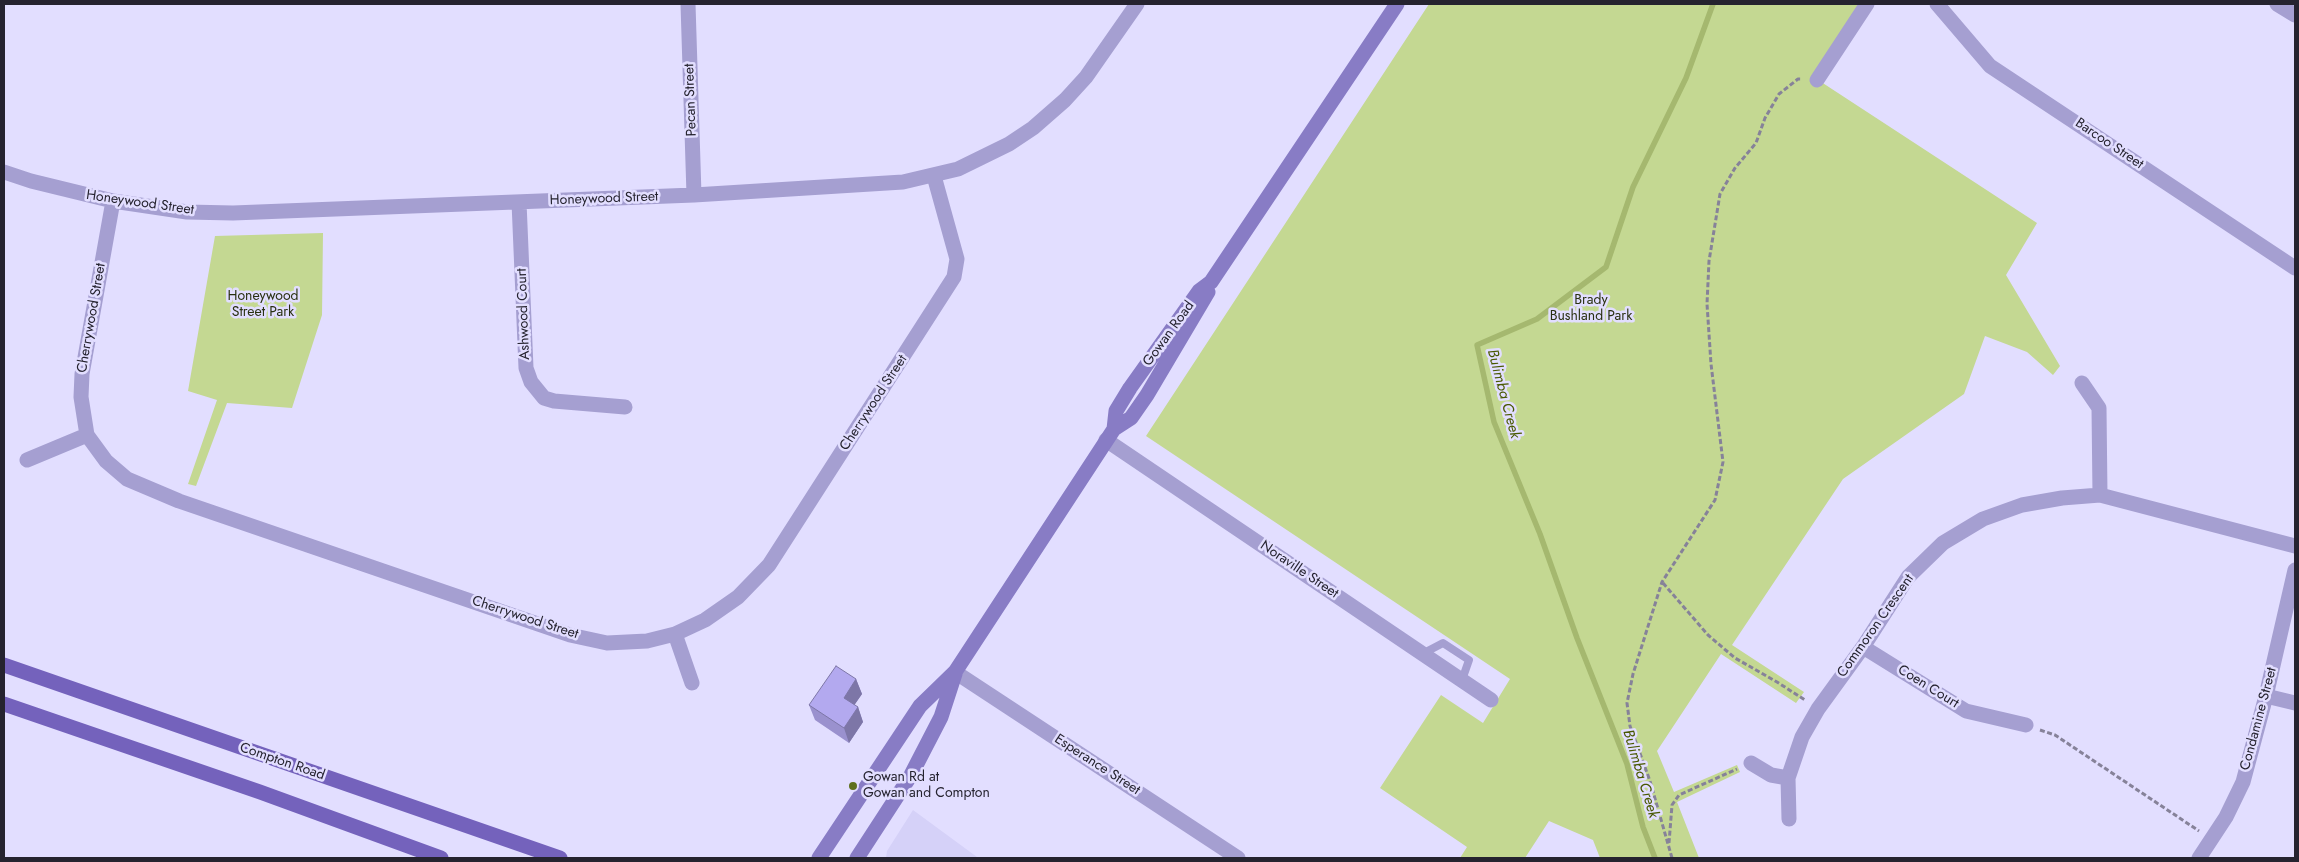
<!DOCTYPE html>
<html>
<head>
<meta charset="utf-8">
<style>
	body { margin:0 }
	#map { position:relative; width:2299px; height:862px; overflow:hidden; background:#e2deff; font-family:Jost,sans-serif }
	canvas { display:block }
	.frame { position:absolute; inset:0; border:5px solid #25232f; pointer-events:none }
</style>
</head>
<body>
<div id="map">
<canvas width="2299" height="862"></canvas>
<div class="frame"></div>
</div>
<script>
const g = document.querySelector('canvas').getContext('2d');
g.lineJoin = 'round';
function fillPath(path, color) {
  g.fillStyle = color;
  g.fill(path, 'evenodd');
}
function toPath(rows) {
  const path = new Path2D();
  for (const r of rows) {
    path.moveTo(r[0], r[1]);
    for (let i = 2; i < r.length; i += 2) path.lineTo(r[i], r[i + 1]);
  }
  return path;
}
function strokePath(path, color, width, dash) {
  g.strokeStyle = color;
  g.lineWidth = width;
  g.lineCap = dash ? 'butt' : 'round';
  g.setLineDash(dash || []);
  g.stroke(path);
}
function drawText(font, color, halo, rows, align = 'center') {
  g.font = font + ' Jost,sans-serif';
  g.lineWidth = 5;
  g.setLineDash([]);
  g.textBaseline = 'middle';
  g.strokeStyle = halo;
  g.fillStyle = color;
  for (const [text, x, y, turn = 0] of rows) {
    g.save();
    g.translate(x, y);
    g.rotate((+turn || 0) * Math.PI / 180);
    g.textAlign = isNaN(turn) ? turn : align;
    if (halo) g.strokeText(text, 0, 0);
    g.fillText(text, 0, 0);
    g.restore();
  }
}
fillPath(toPath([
	[913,810,977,857,979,858,886,858,887,851]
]), '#d5d1f8');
fillPath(toPath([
	[1429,4,1859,4,1812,76,2037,223,2006,275,2060,366,2053,375,2027,352,1985,336,1964,394,1843,479,1732,645,1804,692,1796,703,1721,654,1657,751,1674,792,1737,765,1740,772,1677,802,1699,858,1600,858,1593,840,1549,821,1525,858,1460,858,1467,847,1380,788,1441,695,1483,723,1510,679,1146,436],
	[323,233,322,315,292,408,227,403,196,486,188,484,217,400,188,391,215,236]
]), '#c4d892');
strokePath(toPath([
	[1655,858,1643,827,1627,764,1577,638,1540,534,1494,422,1477,345,1537,319,1606,267,1633,187,1686,78,1713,4]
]), '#a5b86f', 5.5);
strokePath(toPath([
	[1663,583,1708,635,1735,658,1777,682,1805,700],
	[2040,730,2055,735,2199,831],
	[1669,843,1672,805,1679,795,1737,769],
	[1672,858,1650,781,1630,726,1627,703,1633,674,1662,582,1715,500,1723,462,1711,364,1707,304,1709,261,1720,194,1735,168,1756,143,1765,118,1779,94,1798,79,1802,79]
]), '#868299', 3, [5, 2.5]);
strokePath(toPath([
	[1422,654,1443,643,1469,660,1462,680]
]), '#a59fd1', 8);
strokePath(toPath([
	[688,4,694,195],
	[1937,4,1990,66,2295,268],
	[2277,4,2295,15],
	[1817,80,1867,4],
	[4,172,31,181,113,201,187,212,233,213,694,195,903,182,958,169,1009,144,1033,128,1065,100,1086,77,1137,4],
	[113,201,82,374,81,397,87,435,106,461,127,479,179,501,570,635,607,643,647,641,675,634,705,620,738,597,769,565,954,277,957,259,934,176],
	[519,202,526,368,531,382,544,398,554,401,625,407],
	[2082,383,2099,408,2100,495],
	[1106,440,1491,700],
	[27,460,87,435],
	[675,634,692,683],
	[1863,647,1966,711,2026,725],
	[955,672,1238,858],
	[2266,696,2295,703],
	[1751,763,1771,775,1788,778,1789,819],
	[1788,778,1802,737,1818,709,1863,647,1908,577,1943,543,1983,519,2022,505,2062,498,2100,495,2295,546],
	[2199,858,2226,817,2243,782,2266,696,2295,570]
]), '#a59fd1', 15);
strokePath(toPath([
	[1114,429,1131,418,1147,395,1208,292],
	[819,858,920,706,955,672,1114,429,1116,411,1130,388,1199,291,1211,282,1397,4],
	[857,858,911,775,941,717,955,674]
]), '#887cc5', 15);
strokePath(toPath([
	[4,665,560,858],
	[4,704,260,792,441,858]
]), '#7462bc', 15);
fillPath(toPath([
	[856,679,862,694,854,705,858,707,863,722,849,743,815,720,809,705]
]), '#9a91ce');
fillPath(toPath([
	[856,679,862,694,849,713,844,698],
	[858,707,863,722,849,743,844,728]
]), '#7d76a7');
const building = toPath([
	[836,666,856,679,844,698,858,707,844,728,809,705,836,666]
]);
fillPath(building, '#b3a9ef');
strokePath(building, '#7d76a7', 1);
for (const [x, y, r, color] of [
	[853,786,5,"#5e701d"]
]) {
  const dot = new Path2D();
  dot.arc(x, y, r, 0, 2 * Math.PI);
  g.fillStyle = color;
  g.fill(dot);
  strokePath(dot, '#e2deff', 2);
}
drawText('14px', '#25232f', '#e2deff', [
	["Pecan Street",691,100,-92],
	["Barcoo Street",2109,144,34],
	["Honeywood Street",604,199,-2],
	["Honeywood Street",140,203,8],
	["Ashwood Court",524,314,-92],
	["Cherrywood Street",92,318,-80],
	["Gowan Road",1169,334,-54],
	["Cherrywood Street",874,403,-57],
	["Noraville Street",1299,570,34],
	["Cherrywood Street",525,618,18],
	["Commoron Crescent",1876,626,-55],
	["Coen Court",1928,687,32],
	["Condamine Street",2259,719,-75],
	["Compton Road",282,762,19],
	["Esperance Street",1097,765,33]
]);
drawText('14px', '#293010', '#e2deff', [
	["Honeywood",263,297],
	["Street Park",263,313],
	["Brady",1591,301],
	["Bushland Park",1591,317]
]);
drawText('14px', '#25232f', '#e2deff', [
	["Gowan Rd at",863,778],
	["Gowan and Compton",863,794]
], 'left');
drawText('italic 15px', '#495901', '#e2deff', [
	["Bulimba Creek",1503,394,75],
	["Bulimba Creek",1640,774,73]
]);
</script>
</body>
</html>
